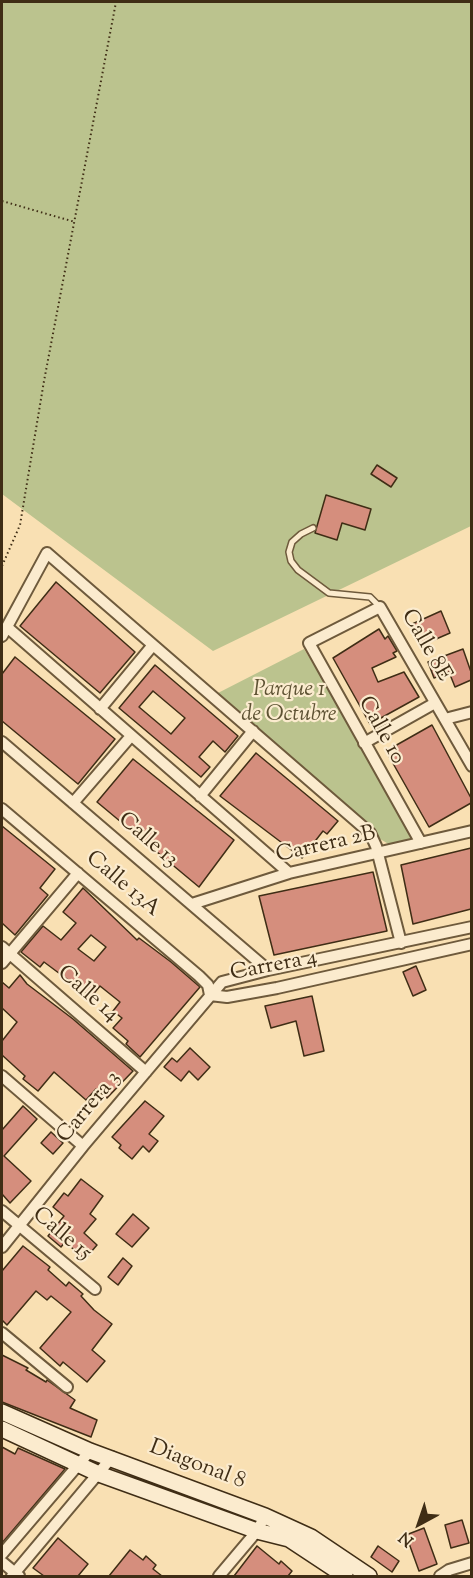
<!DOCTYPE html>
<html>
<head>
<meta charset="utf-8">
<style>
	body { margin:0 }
	#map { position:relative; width:473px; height:1578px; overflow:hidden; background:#f9e0b3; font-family:"Sorts Mill Goudy",serif }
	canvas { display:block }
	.frame { position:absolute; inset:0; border:3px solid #3f2d15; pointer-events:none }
	.north { position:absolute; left:389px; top:1494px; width:60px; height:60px; -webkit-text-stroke:4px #fbebce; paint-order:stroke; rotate:220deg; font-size:16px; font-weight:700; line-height:24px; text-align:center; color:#3f2d15 }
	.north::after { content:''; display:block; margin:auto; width:21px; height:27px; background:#3f2d15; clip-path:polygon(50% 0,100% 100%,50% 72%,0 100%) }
</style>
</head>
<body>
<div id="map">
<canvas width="473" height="1578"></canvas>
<div class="frame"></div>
<div class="north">N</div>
</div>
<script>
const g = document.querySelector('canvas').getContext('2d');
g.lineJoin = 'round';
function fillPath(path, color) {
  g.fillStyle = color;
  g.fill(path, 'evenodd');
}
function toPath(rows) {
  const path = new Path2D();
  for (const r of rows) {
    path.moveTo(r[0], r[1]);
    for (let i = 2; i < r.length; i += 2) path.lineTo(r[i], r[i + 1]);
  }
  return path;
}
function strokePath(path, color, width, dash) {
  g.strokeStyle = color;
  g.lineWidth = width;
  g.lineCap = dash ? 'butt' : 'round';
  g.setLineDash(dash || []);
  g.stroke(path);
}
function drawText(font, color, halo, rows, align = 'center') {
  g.font = font + ' "Sorts Mill Goudy",serif';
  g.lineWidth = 4.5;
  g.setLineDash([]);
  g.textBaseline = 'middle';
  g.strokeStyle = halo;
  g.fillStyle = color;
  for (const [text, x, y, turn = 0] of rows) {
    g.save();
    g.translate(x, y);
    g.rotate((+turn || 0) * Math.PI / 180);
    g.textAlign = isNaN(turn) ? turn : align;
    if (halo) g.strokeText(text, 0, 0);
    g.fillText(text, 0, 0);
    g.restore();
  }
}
fillPath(toPath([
	[2,2,471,2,471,526,213,651,2,494],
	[304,649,421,843,397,849,370,833,216,694]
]), '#bbc38e');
const building = toPath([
	[377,465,397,478,391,487,371,474,377,465],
	[326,495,371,509,365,530,342,523,337,540,315,533,326,495],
	[56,582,135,652,100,693,20,626,56,582],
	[441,611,450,633,420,646,410,625,441,611],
	[379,629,385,639,388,636,397,651,393,653,396,657,372,668,378,682,404,672,419,697,370,724,333,658,379,629],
	[463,649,471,672,471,680,455,687,449,672,434,678,428,662,463,649],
	[15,657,115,739,78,784,2,721,2,674,15,657],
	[155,665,238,736,225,752,213,741,199,757,210,767,201,777,119,708,155,665],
	[153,691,185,718,171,734,139,707,153,691],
	[432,725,471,798,471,803,429,827,386,751,432,725],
	[256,753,338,821,327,834,323,831,302,858,220,796,256,753],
	[133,759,234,840,199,887,97,802,133,759],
	[2,826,55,869,40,888,48,895,15,935,2,923,2,826],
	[471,848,471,909,413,924,401,865,471,848],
	[373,872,387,931,274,955,259,896,373,872],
	[83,888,137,940,139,938,171,962,200,987,140,1057,126,1044,128,1041,113,1028,122,1018,113,1011,120,1002,100,986,91,997,44,962,40,967,21,952,43,926,61,940,76,923,63,912,83,888],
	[91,935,106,947,94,961,78,949,91,935],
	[416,966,426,990,413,996,403,972,416,966],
	[20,975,27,984,73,1019,133,1071,107,1098,96,1089,86,1100,54,1072,38,1091,23,1079,25,1076,2,1055,2,1041,17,1022,2,1008,2,982,9,988,20,975],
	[312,996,324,1051,304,1056,296,1021,271,1028,265,1006,312,996],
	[190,1048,210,1067,198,1080,189,1071,181,1081,164,1067,172,1058,177,1062,190,1048],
	[145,1101,164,1116,149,1134,158,1141,149,1152,143,1146,132,1159,119,1148,121,1145,112,1137,145,1101],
	[23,1106,37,1119,4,1156,31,1181,10,1203,2,1194,2,1130,23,1106],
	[51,1132,63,1143,53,1154,41,1143,51,1132],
	[81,1179,103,1196,90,1214,96,1219,84,1233,97,1245,85,1259,65,1242,61,1247,48,1236,64,1216,53,1207,64,1193,68,1196,81,1179],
	[133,1214,149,1228,132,1247,116,1234,133,1214],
	[23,1246,50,1267,48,1270,66,1286,69,1282,83,1294,81,1296,94,1310,112,1324,92,1350,105,1361,87,1382,63,1362,60,1366,40,1348,71,1312,51,1296,47,1300,36,1291,7,1325,2,1320,2,1271,23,1246],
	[123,1258,132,1266,118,1285,108,1277,123,1258],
	[2,1355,28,1368,26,1370,46,1382,47,1380,75,1400,70,1408,97,1420,91,1437,2,1402,2,1355],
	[2,1447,15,1454,18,1448,65,1469,2,1543,2,1447],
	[462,1520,469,1543,451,1548,445,1525,462,1520],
	[424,1528,437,1564,419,1571,406,1535,424,1528],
	[58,1538,88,1564,78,1576,44,1576,33,1568,58,1538],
	[257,1546,279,1564,281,1561,292,1571,288,1576,234,1576,257,1546],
	[378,1546,399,1561,392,1572,371,1557,378,1546],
	[130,1550,143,1560,146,1556,156,1565,153,1569,162,1576,109,1576,130,1550]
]);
fillPath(building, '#d58e7d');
strokePath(building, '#3f2d15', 1.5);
const lane = toPath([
	[313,528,301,534,292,542,289,552,291,561,298,570,329,593,370,597,380,607]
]);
const street = toPath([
	[7,627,289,873],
	[2,636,47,553,370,833,376,846,401,943],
	[100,709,153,645],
	[445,719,472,712],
	[2,742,268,970],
	[364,743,435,703],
	[200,796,253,731],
	[73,803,131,736],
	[2,809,199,976,208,985,210,995],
	[421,843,309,643,380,607,472,766],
	[192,904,289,873,472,831],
	[2,947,146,1072],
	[2,963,78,873],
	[210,995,227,997,277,988,472,944],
	[2,1076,83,1146],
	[2,1211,95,1289],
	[2,1247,83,1146,222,982,268,970,472,927],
	[2,1333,67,1387],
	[2,1554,90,1451],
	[2,1562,19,1576],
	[12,1576,112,1457],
	[219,1576,257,1531,265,1516],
	[440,1576,449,1570,472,1563]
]);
const secondary = toPath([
	[2,1412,90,1451,265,1516,311,1537,369,1576],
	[2,1429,99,1474,257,1531,289,1539,345,1576]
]);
strokePath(lane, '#6e5a3c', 8);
strokePath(street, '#6e5a3c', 14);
strokePath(secondary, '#3f2d15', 18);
strokePath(toPath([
	[2,201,75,222],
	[2,566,20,525,44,381,116,2]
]), '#3f2d15', 2, [1.5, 3]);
strokePath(lane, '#fbebce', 5);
strokePath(street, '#fbebce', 10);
strokePath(secondary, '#fbebce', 15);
drawText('22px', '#3f2d15', '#fbebce', [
	["Calle 8E",425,646,60],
	["Calle 10",380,731,61],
	["Calle 13",147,841,41],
	["Carrera 2B",326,846,-13],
	["Calle 13A",122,885,40],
	["Carrera 4",274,967,-11],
	["Calle 14",87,995,41],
	["Carrera 3",90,1108,-50],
	["Calle 15",61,1235,40],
	["Diagonal 8",197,1466,21]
]);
drawText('italic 22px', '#5e5233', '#fbebce', [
	["Parque 1",289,691],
	["de Octubre",289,716]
]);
</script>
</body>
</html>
